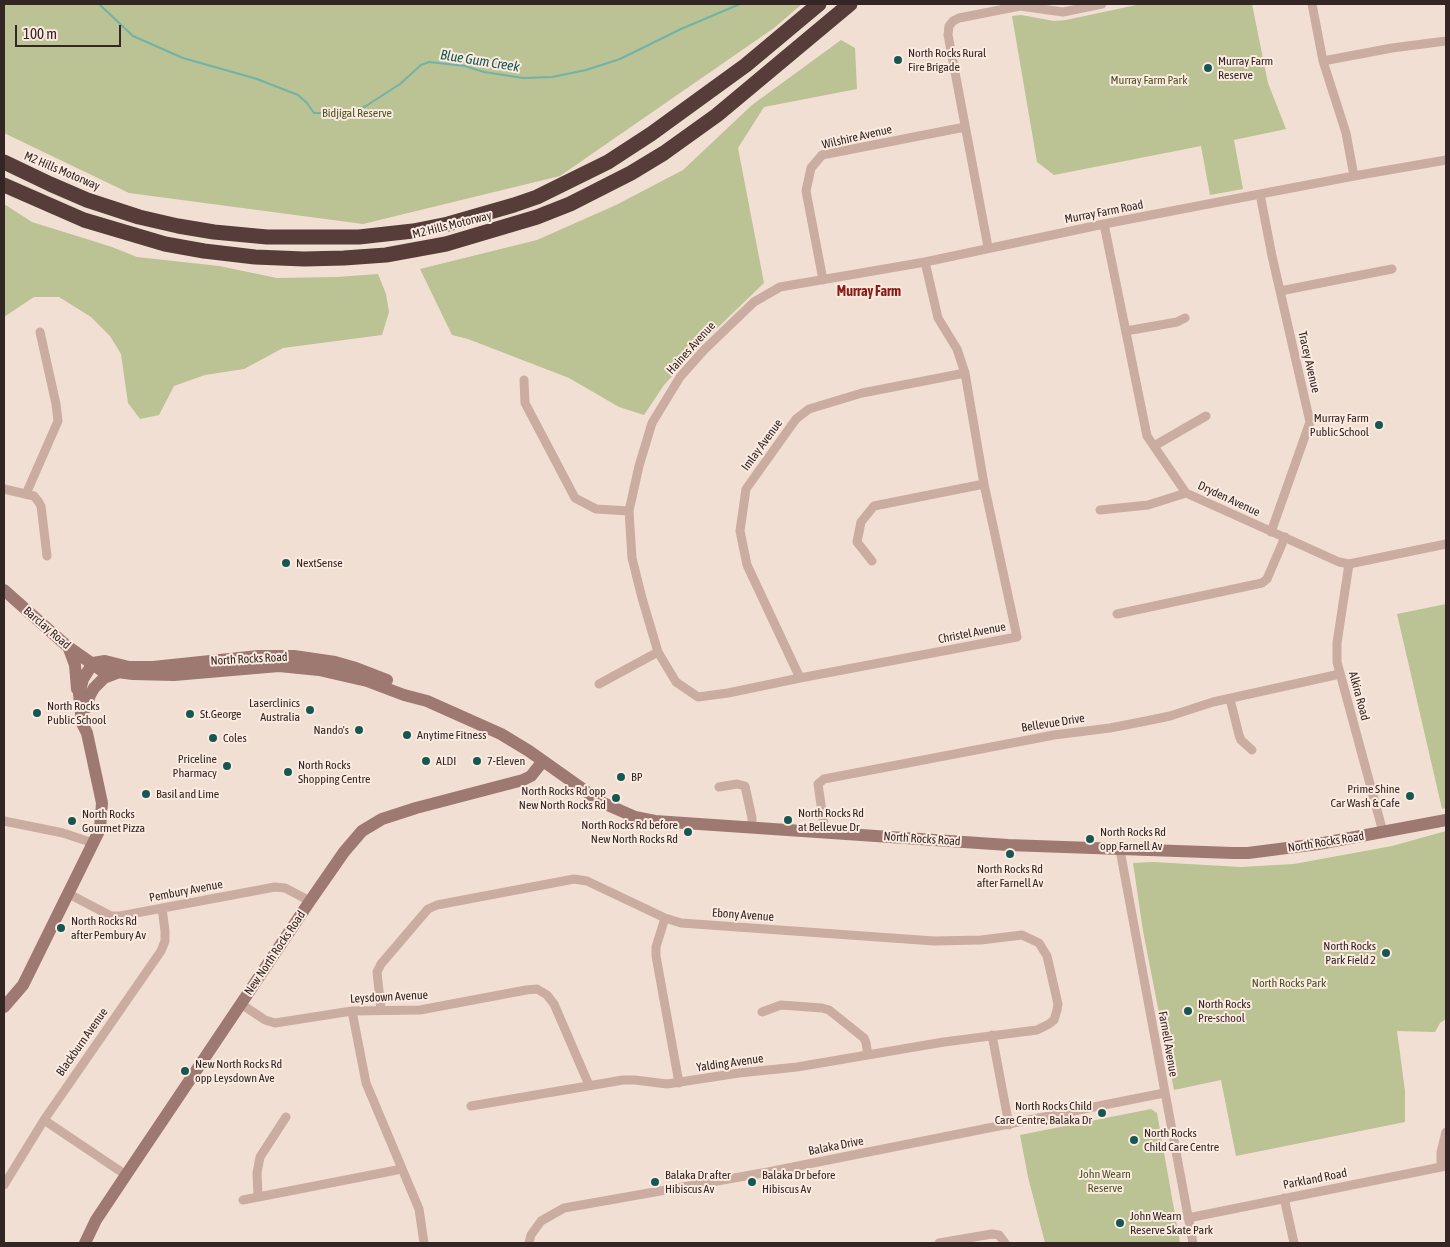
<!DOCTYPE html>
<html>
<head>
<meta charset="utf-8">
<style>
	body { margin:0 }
	#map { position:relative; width:1450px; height:1247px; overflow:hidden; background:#f2dfd4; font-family:"Asap Condensed",sans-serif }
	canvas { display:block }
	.frame { position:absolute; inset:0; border:5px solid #342624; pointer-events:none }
	.scale { position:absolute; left:15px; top:25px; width:106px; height:22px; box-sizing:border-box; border:2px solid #342624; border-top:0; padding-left:6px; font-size:15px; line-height:18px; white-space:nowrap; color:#342624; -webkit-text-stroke:4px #faeae0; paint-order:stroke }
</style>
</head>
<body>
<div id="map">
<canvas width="1450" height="1247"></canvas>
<div class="frame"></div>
<div class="scale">100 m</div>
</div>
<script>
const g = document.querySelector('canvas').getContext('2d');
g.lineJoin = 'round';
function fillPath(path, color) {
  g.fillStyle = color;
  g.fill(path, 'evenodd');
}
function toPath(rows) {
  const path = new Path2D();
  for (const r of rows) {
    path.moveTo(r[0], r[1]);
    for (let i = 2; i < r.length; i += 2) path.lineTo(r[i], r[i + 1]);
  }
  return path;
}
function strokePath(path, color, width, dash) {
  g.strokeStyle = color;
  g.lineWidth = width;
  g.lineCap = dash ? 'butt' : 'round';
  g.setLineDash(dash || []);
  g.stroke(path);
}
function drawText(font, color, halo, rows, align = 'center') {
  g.font = font + ' "Asap Condensed",sans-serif';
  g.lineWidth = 4;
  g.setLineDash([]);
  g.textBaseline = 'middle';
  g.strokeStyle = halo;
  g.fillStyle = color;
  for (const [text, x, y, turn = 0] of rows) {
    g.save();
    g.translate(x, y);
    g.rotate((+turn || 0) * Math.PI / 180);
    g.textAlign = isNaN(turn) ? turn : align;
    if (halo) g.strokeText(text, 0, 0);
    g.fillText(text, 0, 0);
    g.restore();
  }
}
fillPath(toPath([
	[4,4,802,4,774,28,560,176,363,224,129,193,4,133],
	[1141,4,1252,4,1268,83,1286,129,1234,140,1243,189,1210,195,1201,146,1054,175,1037,162,1012,16,1021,15,1054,21,1066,20],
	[841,40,855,48,857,89,764,107,738,148,764,283,709,336,664,385,644,415,619,407,569,378,468,339,452,335,420,269,537,240,616,205,683,170,752,105],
	[4,204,32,222,112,247,137,257,219,266,277,278,337,277,378,274,386,294,389,312,382,335,283,348,244,369,205,375,174,386,159,415,140,419,128,403,121,354,110,336,91,317,59,297,34,297,4,317],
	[1446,604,1446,808,1442,809,1397,614],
	[1446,831,1446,1019,1440,1023,1435,1032,1397,1031,1405,1091,1405,1122,1236,1156,1221,1080,1174,1090,1143,931,1133,863,1153,862,1241,867,1294,864,1392,846],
	[1151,1109,1157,1113,1180,1243,1045,1243,1028,1177,1020,1135]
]), '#bbc293');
strokePath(toPath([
	[99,4,133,36,183,58,257,79,298,95,307,103,314,113,331,113,356,110,366,106,400,84,421,65,429,62,465,66,484,72,523,78,552,77,586,70,620,59,681,29,740,4]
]), '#71b2a9', 2);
strokePath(toPath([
	[1312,4,1323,61,1346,133,1354,176],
	[1323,61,1392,48,1446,41],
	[1260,194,1272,256,1310,422,1271,532],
	[1104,224,1147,436,1186,493,1339,562,1349,564,1446,544],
	[988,247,948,35,949,26,953,21,959,18,1020,6,1063,12,1102,4],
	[925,262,938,318,957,349,965,373,984,484,1017,637,800,678,728,693,698,697,676,682,658,652,642,598,632,558,629,511,639,466,652,423,680,377,704,350,754,302,780,287,925,262,1104,224,1354,176,1446,160],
	[823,280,806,191,811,168,822,155,965,127],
	[1280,291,1392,269],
	[1126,331,1177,322,1185,318],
	[524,380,525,403,575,498,596,509,629,511],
	[1154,446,1206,416],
	[4,489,34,496,38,501,41,506,47,556],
	[26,494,58,421,56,404,40,332],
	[1100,510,1148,505,1186,493],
	[872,561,857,542,861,522,874,506,984,484],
	[1349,564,1337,643,1337,662,1383,832],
	[1117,614,1262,583,1267,579,1285,537],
	[800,678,747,565,740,531,746,489,796,419,809,409,862,393,965,373],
	[599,684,658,652],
	[1230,699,1239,735,1241,740,1252,750],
	[719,787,737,784,745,786,752,818,752,827],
	[4,821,63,833,93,843],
	[825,832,818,784,824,779,1054,735,1110,728,1146,721,1170,716,1213,702,1340,674],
	[1120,850,1193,1243],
	[69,894,111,916,120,916,275,887,285,888,310,901],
	[665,918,656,947,656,956,679,1083],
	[241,1004,265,1020,275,1023,352,1011,420,1010,526,990,537,989,547,995,554,1004,589,1085],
	[381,1010,377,972,381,964,428,909,437,905,574,879,587,881,665,918,681,923,934,941,981,940,1022,935,1039,943,1047,956,1058,1004,1057,1010,1054,1020,1049,1024,1037,1030,944,1042,797,1067,739,1073,667,1084,635,1080,623,1080,471,1106],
	[352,1011,366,1083,419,1209,424,1243],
	[762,1012,781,1005,822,1008,829,1010,864,1038,866,1043,868,1055],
	[992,1035,1009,1125],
	[44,1120,126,1175],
	[1441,1167,1441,1152,1446,1132],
	[4,1185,44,1120,161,951,165,941,165,931,162,908],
	[258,1196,257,1173,260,1157,286,1117],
	[1284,1198,1294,1243],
	[243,1200,402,1169],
	[1188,1218,1446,1166],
	[529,1243,531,1235,541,1221,564,1208,768,1172,1164,1093],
	[939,1243,992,1234,999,1235,1005,1243]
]), '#cbaca0', 9);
strokePath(toPath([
	[4,590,67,646,101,670,133,674,174,675,279,666,319,670,367,681,404,695,427,701,501,734,529,751,601,802,635,817,655,821,1008,845,1233,853,1248,853,1318,844,1446,820],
	[68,646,75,665,77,689],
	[86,708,90,695,94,688,104,678,117,673],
	[4,1007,23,985,100,829,102,803,87,733,82,723,79,694,83,679,93,663,105,661,129,667,153,667,258,656,294,656,335,662,356,668,387,680],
	[85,1243,96,1220,126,1175,310,901,344,852,362,831,382,819,416,808,523,780,531,776,543,761]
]), '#9e7971', 12);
strokePath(toPath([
	[4,162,50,184,87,200,139,217,178,226,214,232,267,237,359,237,413,231,448,224,514,205,537,197,608,162,651,134,746,65,819,4],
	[4,185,84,220,165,244,204,251,255,257,304,259,344,258,386,255,446,244,537,217,570,204,631,173,664,153,717,115,850,4]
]), '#563d3a', 15);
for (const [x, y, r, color] of [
	[898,60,5,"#165851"],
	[1208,68,5,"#165851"],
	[1379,425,5,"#165851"],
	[286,563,5,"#165851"],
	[310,710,5,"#165851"],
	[37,713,5,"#165851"],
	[190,714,5,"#165851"],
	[359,730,5,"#165851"],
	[407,735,5,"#165851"],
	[213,738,5,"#165851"],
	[426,761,5,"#165851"],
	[477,761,5,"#165851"],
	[227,766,5,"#165851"],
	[288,772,5,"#165851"],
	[621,777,5,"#165851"],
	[146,794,5,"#165851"],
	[1410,796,5,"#165851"],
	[616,798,5,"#165851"],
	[788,820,5,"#165851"],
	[72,821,5,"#165851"],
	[688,832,5,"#165851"],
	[1090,839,5,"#165851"],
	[1010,854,5,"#165851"],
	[61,928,5,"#165851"],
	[1386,953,5,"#165851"],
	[1188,1011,5,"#165851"],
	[185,1071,5,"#165851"],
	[1102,1113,5,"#165851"],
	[1134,1140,5,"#165851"],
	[655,1182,5,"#165851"],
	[752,1182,5,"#165851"],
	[1120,1223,5,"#165851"]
]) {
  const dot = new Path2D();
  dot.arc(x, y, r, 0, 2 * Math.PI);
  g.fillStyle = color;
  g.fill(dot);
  strokePath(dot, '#faeae0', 2);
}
drawText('12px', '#342624', '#faeae0', [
	["North Rocks Rural",908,53],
	["Fire Brigade",908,67],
	["Murray Farm",1218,61],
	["Reserve",1218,75],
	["Murray Farm",1369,418,"right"],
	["Public School",1369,432,"right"],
	["NextSense",296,563],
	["Laserclinics",300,703,"right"],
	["Australia",300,717,"right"],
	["North Rocks",47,706],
	["Public School",47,720],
	["St.George",200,714],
	["Nando's",349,730,"right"],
	["Anytime Fitness",417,735],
	["Coles",223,738],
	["Priceline",217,759,"right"],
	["Pharmacy",217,773,"right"],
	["ALDI",436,761],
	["7-Eleven",487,761],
	["North Rocks",298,765],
	["Shopping Centre",298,779],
	["BP",631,777],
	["Prime Shine",1400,789,"right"],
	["Car Wash & Cafe",1400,803,"right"],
	["North Rocks Rd opp",606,791,"right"],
	["New North Rocks Rd",606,805,"right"],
	["Basil and Lime",156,794],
	["North Rocks Rd",798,813],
	["at Bellevue Dr",798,827],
	["North Rocks",82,814],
	["Gourmet Pizza",82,828],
	["North Rocks Rd before",678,825,"right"],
	["New North Rocks Rd",678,839,"right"],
	["North Rocks Rd",1100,832],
	["opp Farnell Av",1100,846],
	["North Rocks Rd",1010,869,"center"],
	["after Farnell Av",1010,883,"center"],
	["North Rocks Rd",71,921],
	["after Pembury Av",71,935],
	["North Rocks",1376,946,"right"],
	["Park Field 2",1376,960,"right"],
	["North Rocks",1198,1004],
	["Pre-school",1198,1018],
	["New North Rocks Rd",195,1064],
	["opp Leysdown Ave",195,1078],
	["North Rocks Child",1092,1106,"right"],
	["Care Centre, Balaka Dr",1092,1120,"right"],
	["North Rocks",1144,1133],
	["Child Care Centre",1144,1147],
	["Balaka Dr after",665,1175],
	["Hibiscus Av",665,1189],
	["Balaka Dr before",762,1175],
	["Hibiscus Av",762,1189],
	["John Wearn",1130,1216],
	["Reserve Skate Park",1130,1230]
], 'left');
drawText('12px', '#4b5425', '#faeae0', [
	["Murray Farm Park",1149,80],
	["Bidjigal Reserve",357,113],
	["North Rocks Park",1289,983],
	["John Wearn",1105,1174],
	["Reserve",1105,1188]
]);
drawText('12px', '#342624', '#faeae0', [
	["Wilshire Avenue",857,137,-13],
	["M2 Hills Motorway",62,171,23],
	["Murray Farm Road",1104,212,-11],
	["M2 Hills Motorway",452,225,-14],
	["Haines Avenue",691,348,-48],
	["Tracey Avenue",1309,362,77],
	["Imlay Avenue",762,445,-54],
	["Dryden Avenue",1229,499,25],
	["Barclay Road",47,628,41],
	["Christel Avenue",972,633,-11],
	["North Rocks Road",249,659,-3],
	["Alkira Road",1359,696,75],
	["Bellevue Drive",1053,723,-9],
	["North Rocks Road",922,839,4],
	["North Rocks Road",1326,842,-9],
	["Pembury Avenue",186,891,-11],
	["Ebony Avenue",743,915,4],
	["New North Rocks Road",275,953,-56],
	["Leysdown Avenue",389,997,-3],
	["Blackburn Avenue",82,1042,-55],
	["Farnell Avenue",1168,1044,80],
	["Yalding Avenue",730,1063,-8],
	["Balaka Drive",836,1146,-11],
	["Parkland Road",1315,1179,-11]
]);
drawText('italic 14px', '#165851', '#faeae0', [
	["Blue Gum Creek",480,61,9]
]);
drawText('bold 14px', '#891d16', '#faeae0', [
	["Murray Farm",869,292]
]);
</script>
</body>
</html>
